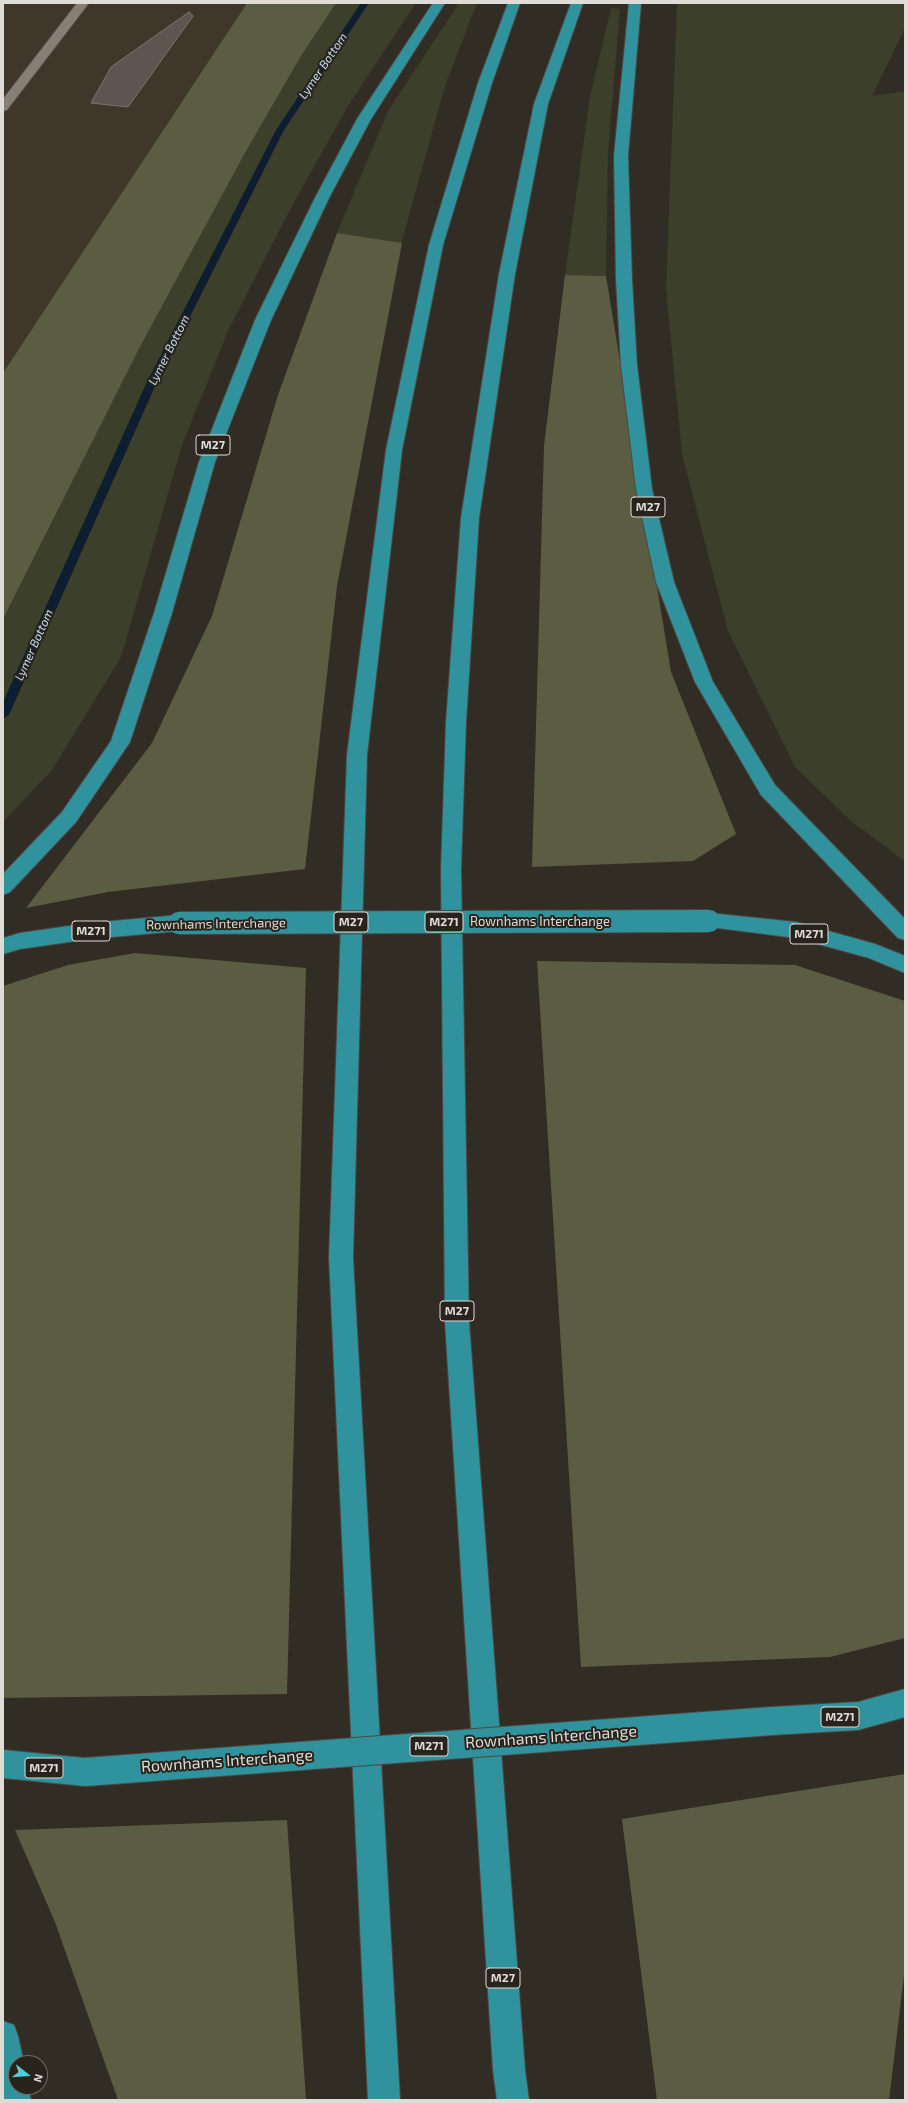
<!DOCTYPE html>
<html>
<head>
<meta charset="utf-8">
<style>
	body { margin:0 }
	#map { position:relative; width:908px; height:2103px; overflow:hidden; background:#322d24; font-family:"Exo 2",sans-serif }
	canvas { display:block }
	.frame { position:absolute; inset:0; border:4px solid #dfdcd7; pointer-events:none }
	.north { position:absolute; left:8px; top:2055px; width:40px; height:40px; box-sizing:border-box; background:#28231b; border:1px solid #716d66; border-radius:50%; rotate:107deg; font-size:11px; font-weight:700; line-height:16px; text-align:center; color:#dfdcd7 }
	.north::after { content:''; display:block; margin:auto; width:14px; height:18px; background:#52cbd8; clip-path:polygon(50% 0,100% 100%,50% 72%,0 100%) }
</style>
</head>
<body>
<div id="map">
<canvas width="908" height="2103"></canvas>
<div class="frame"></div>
<div class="north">N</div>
</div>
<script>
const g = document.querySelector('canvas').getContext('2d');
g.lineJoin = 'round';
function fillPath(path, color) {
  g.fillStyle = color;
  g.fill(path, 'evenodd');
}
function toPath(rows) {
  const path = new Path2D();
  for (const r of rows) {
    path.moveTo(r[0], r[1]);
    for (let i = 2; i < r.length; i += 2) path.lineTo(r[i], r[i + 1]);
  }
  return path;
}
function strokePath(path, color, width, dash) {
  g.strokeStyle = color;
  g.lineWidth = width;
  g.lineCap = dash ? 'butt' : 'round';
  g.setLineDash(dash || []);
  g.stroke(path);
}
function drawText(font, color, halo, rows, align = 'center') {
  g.font = font + ' "Exo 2",sans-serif';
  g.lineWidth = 4;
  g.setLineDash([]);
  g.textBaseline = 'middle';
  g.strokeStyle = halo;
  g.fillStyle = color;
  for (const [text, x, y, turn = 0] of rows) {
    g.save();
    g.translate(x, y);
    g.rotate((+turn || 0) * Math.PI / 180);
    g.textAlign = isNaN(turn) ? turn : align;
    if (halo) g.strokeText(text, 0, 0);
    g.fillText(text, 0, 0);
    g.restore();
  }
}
fillPath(toPath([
	[3,3,247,3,3,373]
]), '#3f372a');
fillPath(toPath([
	[336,3,416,3,348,106,288,213,228,331,182,445,121,657,52,770,3,822,3,619,141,345,245,153,301,56],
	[459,3,477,3,445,86,401,244,337,233,388,111],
	[677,3,905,3,905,28,872,96,905,91,905,861,852,822,795,767,728,631,682,454,666,289],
	[611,8,620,9,608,153,606,276,565,275,590,97]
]), '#3c3f29');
fillPath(toPath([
	[247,3,336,3,301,56,245,153,141,345,3,619,3,373],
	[337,233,402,243,337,586,305,869,108,892,26,908,152,743,212,616,278,395],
	[565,275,606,276,671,672,736,834,693,861,532,867,544,446],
	[135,953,306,968,287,1694,3,1698,3,986,68,965],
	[537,961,795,965,905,1001,905,1638,830,1657,581,1667],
	[905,1774,905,1967,889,2100,657,2100,622,1819],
	[287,1820,306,2100,118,2100,55,1922,15,1830]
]), '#5a5d42');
fillPath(toPath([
	[361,3,369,3,284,130,156,384,9,715,3,719,3,702,146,384,276,130,361,3]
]), '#0d1e30');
const building = toPath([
	[189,12,193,16,128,107,91,103,111,67,189,12]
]);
fillPath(building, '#605451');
strokePath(building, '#7e726e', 1);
const service = toPath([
	[77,3,89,3,7,110,3,111,3,99,77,3]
]);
const motorway = toPath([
	[433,3,445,3,371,119,330,196,271,320,215,462,172,613,130,742,76,822,10,892,3,895,3,874,62,812,111,741,154,613,199,462,255,320,316,196,357,119,433,3],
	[508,3,520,3,492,83,443,245,402,450,367,755,353,1258,400,2100,368,2100,329,1258,347,755,386,450,429,245,478,83,508,3],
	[571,3,583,3,548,104,515,274,479,518,466,722,461,869,469,1322,525,2070,529,2100,497,2100,493,2070,445,1322,441,869,446,722,461,518,499,274,534,104,571,3],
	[629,3,641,3,628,156,632,280,637,365,652,489,674,582,713,682,775,785,905,919,905,940,898,938,761,795,695,682,656,582,636,489,621,365,616,280,614,156,629,3],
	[709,913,796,922,875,944,905,956,905,973,869,958,796,938,702,926,699,921,702,916,709,913],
	[179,915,186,917,189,923,186,929,179,931,90,939,20,949,3,954,3,938,20,933,90,923,179,915],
	[905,1689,905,1717,858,1730,772,1735,762,1731,758,1721,762,1711,772,1707,858,1702,905,1689],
	[3,1750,85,1758,95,1762,99,1772,95,1782,85,1786,3,1778,3,1750],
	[3,2021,14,2025,18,2036,24,2063,16,2063,16,2087,28,2087,31,2100,3,2100,3,2021]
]);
strokePath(service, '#4d4942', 2);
strokePath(motorway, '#4d4942', 2);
fillPath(service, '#857f75');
fillPath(motorway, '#2f929d');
const motorwayBridgeFar1 = toPath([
	[179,923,709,921]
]);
const motorwayBridge = toPath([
	[85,1772,772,1721]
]);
strokePath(motorwayBridgeFar1, '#4d4942', 24, []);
strokePath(motorwayBridge, '#4d4942', 30, []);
strokePath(motorwayBridgeFar1, '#2f929d', 22);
strokePath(motorwayBridge, '#2f929d', 28);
drawText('italic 12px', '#c5ddf6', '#28231b', [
	["Lymer Bottom",323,66,-56],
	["Lymer Bottom",169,350,-63],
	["Lymer Bottom",34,645,-66]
]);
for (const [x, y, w] of [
	[213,445,34],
	[648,507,34],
	[351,922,34],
	[444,922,38],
	[91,931,38],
	[809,934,38],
	[457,1311,34],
	[840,1717,38],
	[429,1746,38],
	[44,1768,38],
	[503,1978,34]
]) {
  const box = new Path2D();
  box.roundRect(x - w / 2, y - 10, w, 20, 3);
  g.fillStyle = '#28231b';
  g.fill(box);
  strokePath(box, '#dfdcd7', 1);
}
drawText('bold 12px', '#dfdcd7', null, [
	["M27",213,445],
	["M27",648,507],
	["M27",351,922],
	["M271",444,922],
	["M271",91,931],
	["M271",809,934],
	["M27",457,1311],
	["M271",840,1717],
	["M271",429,1746],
	["M271",44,1768],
	["M27",503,1978]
]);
drawText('13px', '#dfdcd7', '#28231b', [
	["Rownhams Interchange",540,922],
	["Rownhams Interchange",216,924,-1]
]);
drawText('16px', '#dfdcd7', '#28231b', [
	["Rownhams Interchange",551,1737,-4],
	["Rownhams Interchange",227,1761,-4]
]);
</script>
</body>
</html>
